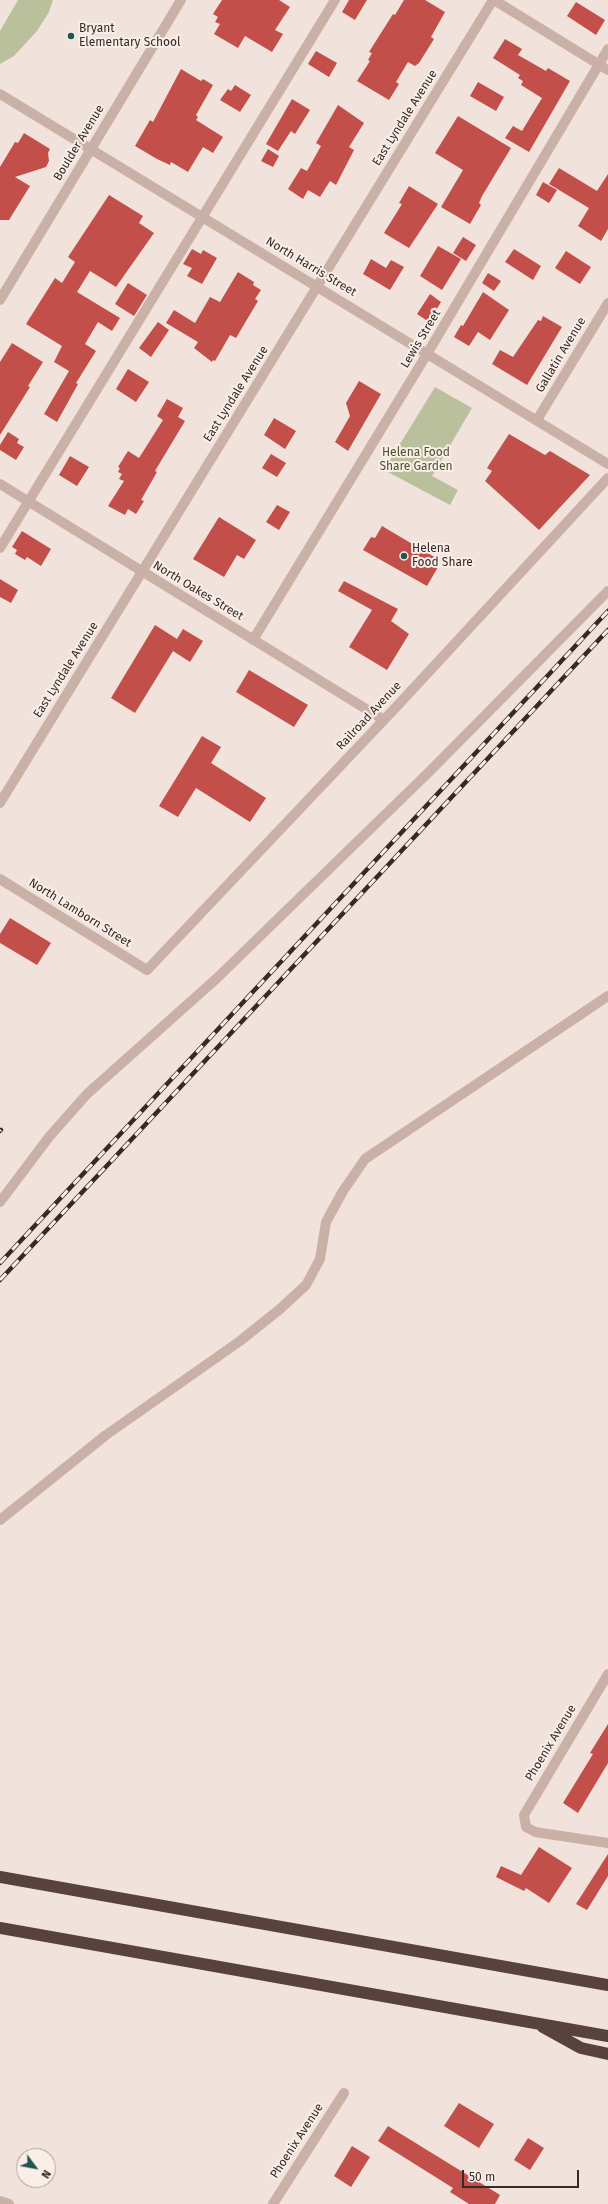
<!DOCTYPE html>
<html>
<head>
<meta charset="utf-8">
<style>
	body { margin:0 }
	#map { position:relative; width:608px; height:2204px; overflow:hidden; background:#f1e3dc; font-family:"Fira Sans",sans-serif }
	canvas { display:block }
	.north { position:absolute; left:16px; top:2148px; width:40px; height:40px; box-sizing:border-box; background:#f9eee8; border:1px solid #aba09b; border-radius:50%; rotate:122deg; font-size:11px; font-weight:700; line-height:16px; text-align:center; color:#362a28 }
	.north::after { content:''; display:block; margin:auto; width:14px; height:18px; background:#1f564f; clip-path:polygon(50% 0,100% 100%,50% 72%,0 100%) }
	.scale { position:absolute; left:462px; top:2170px; width:117px; height:18px; box-sizing:border-box; border:2px solid #362a28; border-top:0; padding-left:5px; font-size:12px; line-height:14px; white-space:nowrap; color:#362a28; -webkit-text-stroke:3px #f9eee8; paint-order:stroke }
</style>
</head>
<body>
<div id="map">
<canvas width="608" height="2204"></canvas>
<div class="north">N</div>
<div class="scale">50 m</div>
</div>
<script>
const g = document.querySelector('canvas').getContext('2d');
g.lineJoin = 'round';
function fillPath(path, color) {
  g.fillStyle = color;
  g.fill(path, 'evenodd');
}
function toPath(rows) {
  const path = new Path2D();
  for (const r of rows) {
    path.moveTo(r[0], r[1]);
    for (let i = 2; i < r.length; i += 2) path.lineTo(r[i], r[i + 1]);
  }
  return path;
}
function strokePath(path, color, width, dash) {
  g.strokeStyle = color;
  g.lineWidth = width;
  g.lineCap = dash ? 'butt' : 'round';
  g.setLineDash(dash || []);
  g.stroke(path);
}
function drawText(font, color, halo, rows, align = 'center') {
  g.font = font + ' "Fira Sans",sans-serif';
  g.lineWidth = 4;
  g.setLineDash([]);
  g.textBaseline = 'middle';
  g.strokeStyle = halo;
  g.fillStyle = color;
  for (const [text, x, y, turn = 0] of rows) {
    g.save();
    g.translate(x, y);
    g.rotate((+turn || 0) * Math.PI / 180);
    g.textAlign = isNaN(turn) ? turn : align;
    if (halo) g.strokeText(text, 0, 0);
    g.fillText(text, 0, 0);
    g.restore();
  }
}
fillPath(toPath([
	[18,0,53,0,49,12,37,31,14,56,0,64,0,31],
	[435,387,472,408,432,476,458,490,450,505,384,470]
]), '#bbc09c');
fillPath(toPath([
	[222,0,279,0,290,7,275,30,283,34,272,52,245,36,238,48,214,34,220,24,215,22,218,17,213,14],
	[349,0,367,0,355,20,342,12],
	[404,0,425,0,445,12,431,37,434,39,419,63,415,66,408,62,396,82,399,84,389,100,357,81,370,61,368,60,372,53,369,52,393,14,395,15],
	[576,2,605,20,596,35,567,16],
	[505,39,522,49,518,55,546,71,548,68,570,81,529,152,505,138,513,126,522,131,542,98,521,85,523,81,518,78,520,75,493,58],
	[316,51,337,63,329,77,308,64],
	[181,69,201,81,203,79,213,85,196,115,198,117,196,120,223,137,213,153,203,147,188,172,171,162,170,165,157,159,135,146,150,120,153,122],
	[478,82,504,97,496,111,470,96],
	[235,85,251,95,240,112,220,100,228,89,231,91],
	[292,99,310,110,295,134,291,131,278,151,266,144],
	[338,105,364,123,349,147,354,150,336,185,330,181,320,197,308,190,303,199,288,189,301,168,307,171,321,146,316,143],
	[458,116,511,148,482,196,479,203,481,205,470,224,441,207,463,170,435,153],
	[24,133,50,149,48,153,49,161,46,167,15,177,30,186,9,220,0,220,0,167,15,142,18,143],
	[268,149,279,156,273,167,261,161],
	[559,168,597,191,608,174,608,229,601,241,578,226,589,208,549,184],
	[543,182,557,190,549,203,536,195],
	[409,186,438,204,409,248,384,233,402,204,399,203],
	[109,195,143,216,139,223,154,233,116,287,90,271,77,292,120,318,112,331,98,322,85,344,96,351,76,383,78,384,57,422,44,414,69,371,54,362,62,346,26,324,55,278,62,283,75,262,68,257],
	[463,237,476,245,466,261,453,253],
	[438,246,461,259,442,290,420,276],
	[192,249,201,254,203,250,217,258,202,284,187,276,192,268,183,264],
	[514,249,541,266,533,280,505,262],
	[566,251,591,267,580,284,555,268],
	[371,259,386,268,391,260,404,267,390,290,363,274],
	[238,272,254,282,253,285,261,290,255,299,258,301,236,338,230,335,215,361,213,360,212,362,194,348,198,342,166,323,174,310,195,323,210,297,220,302],
	[488,273,501,281,494,291,482,283],
	[128,283,147,295,134,316,115,304],
	[483,292,509,310,490,340,478,332,469,346,454,337,461,325,463,326],
	[430,294,441,302,429,322,417,314],
	[543,316,562,327,527,385,492,364,500,350,513,357,538,320,541,321],
	[158,322,169,330,151,357,139,348],
	[12,343,43,362,28,386,30,387,0,435,0,362],
	[128,369,149,382,136,402,116,389],
	[359,381,381,394,348,451,335,442,350,416,346,403],
	[167,399,183,408,178,417,185,421,155,471,157,472,141,500,144,501,136,514,128,509,125,515,108,506,124,481,119,479,122,474,118,472,120,468,118,467,128,451,139,458,163,420,157,416],
	[274,418,296,431,285,449,264,435],
	[8,432,19,439,17,443,24,447,16,460,0,450,0,445],
	[509,434,545,455,550,451,590,475,539,530,485,481,492,471,487,468],
	[271,454,286,463,277,477,262,468],
	[70,456,89,467,77,486,59,475],
	[277,505,290,512,279,530,266,522],
	[219,517,256,540,244,559,237,555,224,577,193,559],
	[382,526,436,558,432,564,438,567,427,586,363,550,371,537,375,538],
	[22,531,51,549,41,566,27,557,25,560,15,554,17,550,12,547],
	[0,579,18,590,11,603,0,597],
	[344,581,398,609,391,621,409,634,387,670,349,647,372,610,338,591],
	[155,625,177,639,183,629,203,641,190,662,173,651,135,713,111,698],
	[249,670,308,705,294,727,236,692],
	[202,736,221,747,211,763,266,798,250,822,196,788,178,817,159,806],
	[10,918,51,943,37,965,0,943,0,934],
	[608,1724,608,1763,578,1813,563,1803,593,1754,590,1753],
	[539,1847,572,1868,549,1903,526,1888,524,1891,496,1877,501,1866,521,1875],
	[608,1854,608,1876,587,1910,576,1904],
	[459,2103,494,2124,479,2148,444,2126],
	[388,2126,500,2195,495,2204,469,2204,450,2192,453,2188,378,2141],
	[528,2138,544,2148,530,2170,514,2160],
	[352,2146,370,2157,351,2187,334,2176]
]), '#c24f49');
strokePath(toPath([
	[494,0,608,70],
	[0,94,608,464],
	[0,300,181,0],
	[537,420,608,303],
	[0,484,384,720],
	[0,548,335,0],
	[253,640,427,354,608,49],
	[0,803,493,0],
	[0,879,147,970,399,704,608,478],
	[0,1202,49,1137,87,1094,216,979,429,772,608,591],
	[0,1520,106,1435,240,1341,280,1309,306,1285,320,1259,326,1222,343,1191,365,1159,608,996],
	[608,1674,524,1815,526,1827,535,1832,608,1843],
	[0,2201,9,2204],
	[273,2204,344,2093]
]), '#c9b1a8', 10);
strokePath(toPath([
	[0,1877,608,1985],
	[0,1928,608,2036],
	[543,2027,581,2048,608,2054]
]), '#57423f', 12);
const rail = toPath([
	[0,1131,1,1130],
	[0,1263,608,611],
	[0,1280,608,630]
]);
strokePath(rail, '#362a28', 4.5);
strokePath(rail, '#f9eee8', 3, [9]);
for (const [x, y, r, color] of [
	[71,36,4,"#1f564f"],
	[404,556,4,"#1f564f"]
]) {
  const dot = new Path2D();
  dot.arc(x, y, r, 0, 2 * Math.PI);
  g.fillStyle = color;
  g.fill(dot);
  strokePath(dot, '#f9eee8', 1.5);
}
drawText('12px', '#362a28', '#f9eee8', [
	["Bryant",79,29],
	["Elementary School",79,43],
	["Helena",412,549],
	["Food Share",412,563]
], 'left');
drawText('12px', '#362a28', '#f9eee8', [
	["East Lyndale Avenue",405,118,-58],
	["Boulder Avenue",79,143,-59],
	["North Harris Street",311,267,31],
	["Lewis Street",421,339,-59],
	["Gallatin Avenue",561,355,-59],
	["East Lyndale Avenue",236,394,-58],
	["North Oakes Street",198,591,31],
	["East Lyndale Avenue",66,670,-58],
	["Railroad Avenue",369,716,-47],
	["North Lamborn Street",80,913,32],
	["Phoenix Avenue",551,1743,-59],
	["Phoenix Avenue",297,2141,-57]
]);
drawText('12px', '#4d532d', '#f9eee8', [
	["Helena Food",416,453],
	["Share Garden",416,467]
]);
</script>
</body>
</html>
